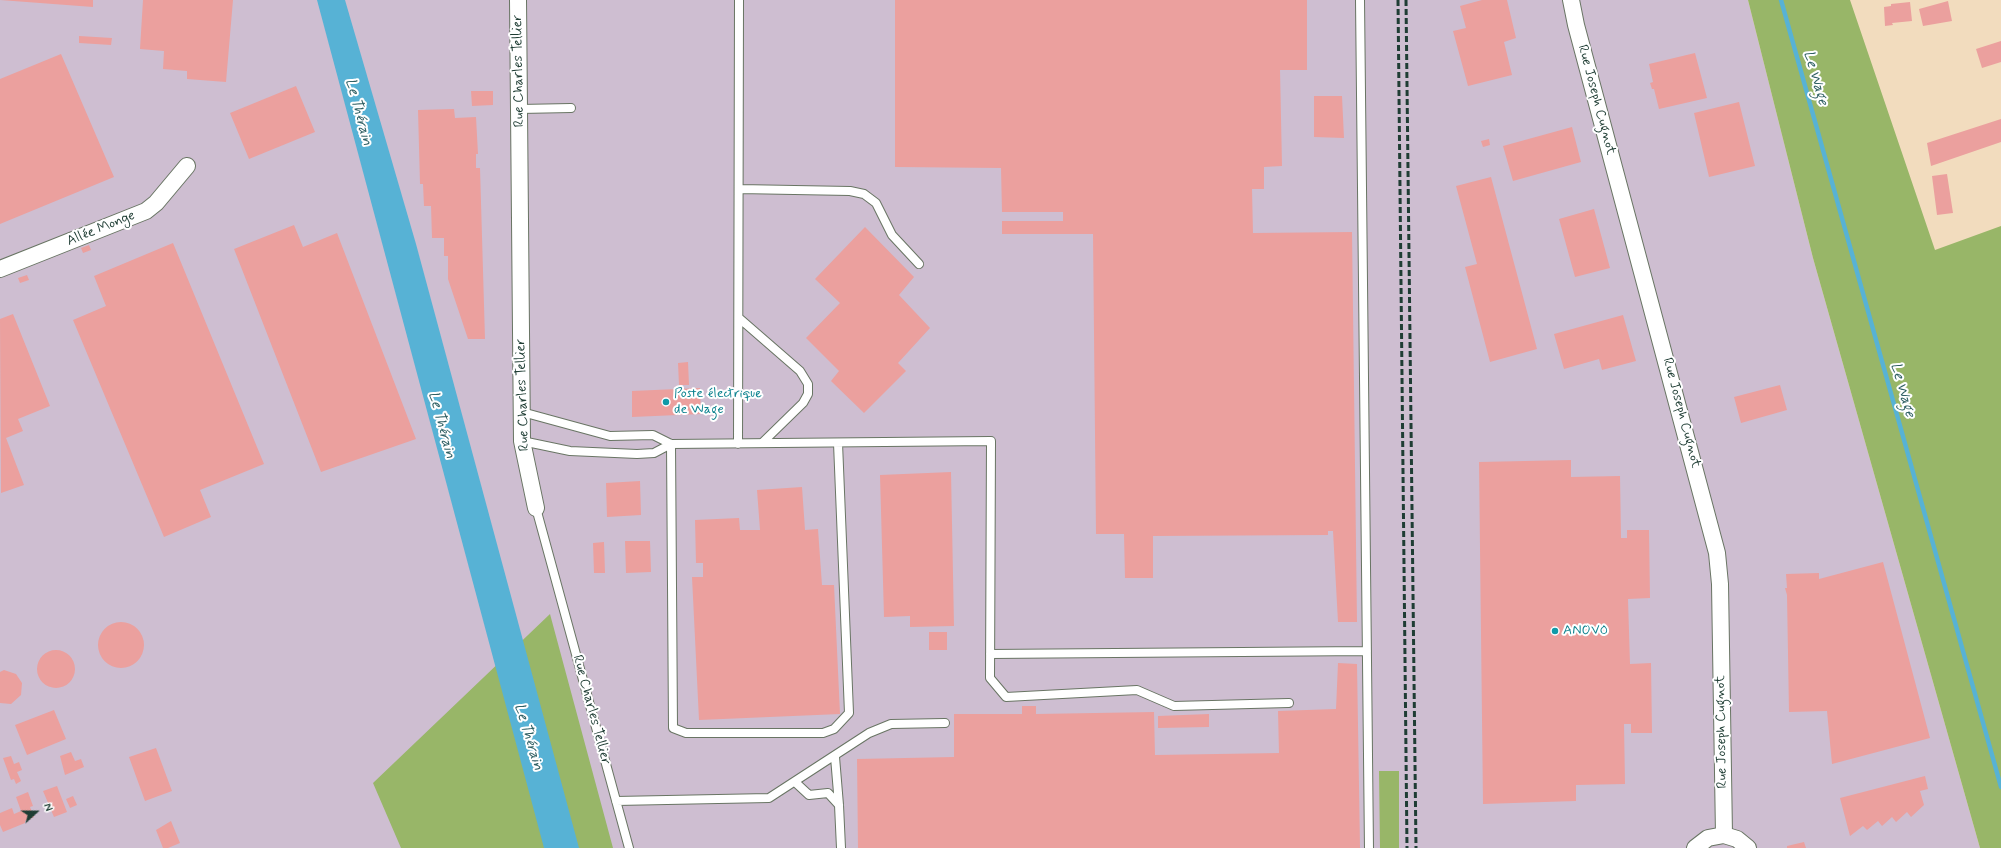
<!DOCTYPE html>
<html>
<head>
<meta charset="utf-8">
<style>
	body { margin:0 }
	#map { position:relative; width:2001px; height:848px; overflow:hidden; background:#f2dcbe; font-family:Mynerve,sans-serif }
	canvas { display:block }
	.north { position:absolute; left:16px; top:792px; width:40px; height:40px; -webkit-text-stroke:3px #fff; paint-order:stroke; rotate:69deg; font-size:11px; font-weight:700; line-height:16px; text-align:center; color:#1f3d34 }
	.north::after { content:''; display:block; margin:auto; width:14px; height:18px; background:#1f3d34; clip-path:polygon(50% 0,100% 100%,50% 72%,0 100%) }
</style>
</head>
<body>
<div id="map">
<canvas width="2001" height="848"></canvas>
<div class="north">N</div>
</div>
<script>
const g = document.querySelector('canvas').getContext('2d');
g.lineJoin = 'round';
function fillPath(path, color) {
  g.fillStyle = color;
  g.fill(path, 'evenodd');
}
function toPath(rows) {
  const path = new Path2D();
  for (const r of rows) {
    if (r.length === 3) {
      path.moveTo(r[0] + r[2], r[1]);
      path.arc(r[0], r[1], r[2], 0, 2 * Math.PI);
      continue;
    }
    path.moveTo(r[0], r[1]);
    for (let i = 2; i < r.length; i += 2) path.lineTo(r[i], r[i + 1]);
  }
  return path;
}
function strokePath(path, color, width, dash) {
  g.strokeStyle = color;
  g.lineWidth = width;
  g.lineCap = dash ? 'butt' : 'round';
  g.setLineDash(dash || []);
  g.stroke(path);
}
function drawText(font, color, halo, rows, align = 'center') {
  g.font = font + ' Mynerve,sans-serif';
  g.lineWidth = 4;
  g.setLineDash([]);
  g.textBaseline = 'middle';
  g.strokeStyle = halo;
  g.fillStyle = color;
  for (const [text, x, y, turn = 0] of rows) {
    g.save();
    g.translate(x, y);
    g.rotate((+turn || 0) * Math.PI / 180);
    g.textAlign = isNaN(turn) ? turn : align;
    if (halo) g.strokeText(text, 0, 0);
    g.fillText(text, 0, 0);
    g.restore();
  }
}
fillPath(toPath([
	[0,0,1748,0,1813,258,1980,848,0,848]
]), '#cebed1');
fillPath(toPath([
	[1748,0,1850,0,1935,250,2001,226,2001,848,1980,848,1813,258],
	[550,614,613,848,401,848,373,783],
	[1379,771,1399,771,1399,848,1380,848]
]), '#98b668');
fillPath(toPath([
	[317,0,345,0,416,244,579,848,544,848]
]), '#57b2d5');
strokePath(toPath([
	[1781,0,2001,787]
]), '#57b2d5', 4.5);
fillPath(toPath([
	[0,0,93,0,93,7],
	[143,0,233,0,226,82,187,79,187,71,163,69,164,51,140,49],
	[895,0,1307,0,1307,70,1280,70,1282,166,1264,167,1264,189,1252,189,1253,233,1352,232,1357,622,1338,622,1333,531,1328,531,1328,535,1153,536,1153,578,1125,578,1124,534,1096,534,1093,234,1002,234,1002,221,1063,221,1063,212,1002,212,1001,168,895,167],
	[1482,0,1507,0,1516,38,1504,42,1512,75,1468,86,1453,31,1466,28,1460,6],
	[1948,1,1952,21,1923,26,1919,9],
	[1910,2,1912,21,1892,23,1893,25,1885,26,1884,7,1891,6,1891,4],
	[79,36,112,38,111,45,79,43],
	[2001,41,2001,62,1982,68,1976,49],
	[1695,53,1707,98,1659,109,1654,89,1652,89,1650,83,1653,82,1649,64],
	[61,54,114,177,0,224,0,79],
	[296,86,315,132,249,159,230,113],
	[471,91,493,91,493,105,472,106],
	[1314,96,1342,96,1344,138,1314,137],
	[1739,102,1755,166,1709,177,1694,113],
	[454,109,455,118,476,117,478,154,476,154,476,168,480,168,485,339,468,339,448,279,448,256,444,256,444,238,432,238,431,206,424,206,423,184,420,184,418,110],
	[2001,119,2001,142,1931,166,1927,143],
	[1572,127,1581,162,1513,181,1503,146],
	[1489,139,1490,145,1483,147,1481,141],
	[1947,174,1953,213,1937,215,1932,176],
	[1491,177,1537,349,1490,362,1465,267,1477,264,1456,186],
	[1594,209,1610,268,1575,277,1559,219],
	[294,225,303,247,337,233,416,439,321,472,234,249],
	[865,227,914,277,899,295,930,328,898,363,906,371,864,413,831,381,839,371,806,338,840,303,815,279],
	[173,243,264,464,200,490,211,517,164,537,73,320,106,306,94,276],
	[89,245,91,250,83,253,81,248],
	[27,275,29,280,20,283,18,278],
	[13,314,50,406,18,419,23,431,6,438,24,485,1,493,0,319],
	[1623,315,1636,361,1602,370,1599,359,1564,369,1554,334],
	[688,362,689,385,679,385,678,363],
	[1780,385,1787,410,1741,423,1734,397],
	[700,388,701,414,632,417,632,391],
	[1571,460,1571,477,1620,476,1621,538,1627,538,1627,530,1649,530,1650,598,1628,599,1630,664,1651,663,1652,733,1631,733,1631,724,1624,724,1625,784,1576,785,1576,801,1483,804,1479,462],
	[951,472,954,626,910,627,910,616,884,617,880,475],
	[640,481,641,515,607,517,606,483],
	[802,487,805,530,818,529,822,585,834,585,840,714,699,720,692,577,703,577,703,563,696,563,695,520,739,518,740,530,760,530,757,490],
	[625,541,650,541,651,572,626,573],
	[604,542,605,573,594,573,593,543],
	[1883,562,1930,738,1832,764,1827,711,1789,712,1787,595,1785,588,1787,588,1786,574,1819,573,1819,579],
	[121,645,23],
	[929,632,947,632,947,650,929,650],
	[56,669,19],
	[1338,663,1357,664,1360,848,858,848,857,759,954,757,954,714,1022,714,1022,706,1036,706,1036,714,1154,712,1155,755,1279,753,1278,711,1336,709],
	[4,670,16,674,22,683,21,695,11,704,0,703,0,672],
	[54,710,66,739,27,755,15,725],
	[1209,714,1209,727,1158,728,1158,716],
	[156,748,172,791,145,801,129,757],
	[71,752,75,761,81,759,84,767,65,775,60,756],
	[11,756,14,764,19,762,22,770,17,772,21,781,16,784,14,779,11,780,3,758],
	[1925,776,1928,789,1920,791,1924,805,1911,817,1907,812,1896,822,1892,817,1882,826,1878,821,1867,830,1863,826,1850,836,1840,798],
	[57,786,67,812,54,817,43,791],
	[28,792,33,806,30,807,34,817,25,821,25,823,3,832,0,825,0,813,12,808,14,814,21,811,16,797],
	[73,796,77,805,70,808,66,799],
	[171,821,180,843,168,848,163,848,156,830],
	[1804,842,1806,848,1787,848,1787,846]
]), '#eba09e');
const service = toPath([
	[1360,0,1369,848],
	[520,109,571,108],
	[739,189,850,191,864,194,876,203,892,235,919,264],
	[739,318,800,371,808,384,808,394,803,403,762,443],
	[522,412,610,436,653,435,671,444,991,441,990,678,1006,697,1137,690,1174,706,1289,703],
	[522,441,570,451,637,454,654,453,671,444],
	[671,444,673,728,686,733,823,733,834,729,849,713,838,443],
	[738,444,739,0],
	[536,508,629,848],
	[990,654,1367,651],
	[835,757,839,805,841,848],
	[795,782,809,795,828,793,839,805],
	[616,801,769,798,869,733,891,724,945,723]
]);
const minor = toPath([
	[518,0,522,441,536,508],
	[1571,0,1576,25,1717,553,1720,584,1724,835],
	[0,269,146,211,156,203,187,166],
	[1695,848,1708,838,1724,835,1737,839,1748,848]
]);
strokePath(service, '#697564', 10);
strokePath(minor, '#697564', 18);
strokePath(service, '#fff', 8);
strokePath(minor, '#fff', 16);
strokePath(toPath([
	[1398,0,1407,848],
	[1406,0,1416,848]
]), '#1f3d34', 3, [6, 3]);
for (const [x, y, r, color] of [
	[666,402,4,"#0f9aa8"],
	[1555,631,4,"#0f9aa8"]
]) {
  const dot = new Path2D();
  dot.arc(x, y, r, 0, 2 * Math.PI);
  g.fillStyle = color;
  g.fill(dot);
  strokePath(dot, '#fff', 1.5);
}
drawText('14px', '#1f3d34', '#fff', [
	["Rue Charles Tellier",519,71,-91],
	["Rue Joseph Cugnot",1596,100,75],
	["Allée Monge",101,229,-22],
	["Rue Charles Tellier",523,395,-92],
	["Rue Joseph Cugnot",1681,413,75],
	["Rue Charles Tellier",591,710,75],
	["Rue Joseph Cugnot",1722,732,-91]
]);
drawText('14px', '#0d838f', '#fff', [
	["Poste électrique",674,394],
	["de Wage",674,410],
	["ANOVO",1563,631]
], 'left');
drawText('italic 15px', '#306064', '#fff', [
	["Le Wage",1815,78,74],
	["Le Thérain",358,112,75],
	["Le Wage",1902,390,74],
	["Le Thérain",441,425,75],
	["Le Thérain",528,737,73]
]);
</script>
</body>
</html>
